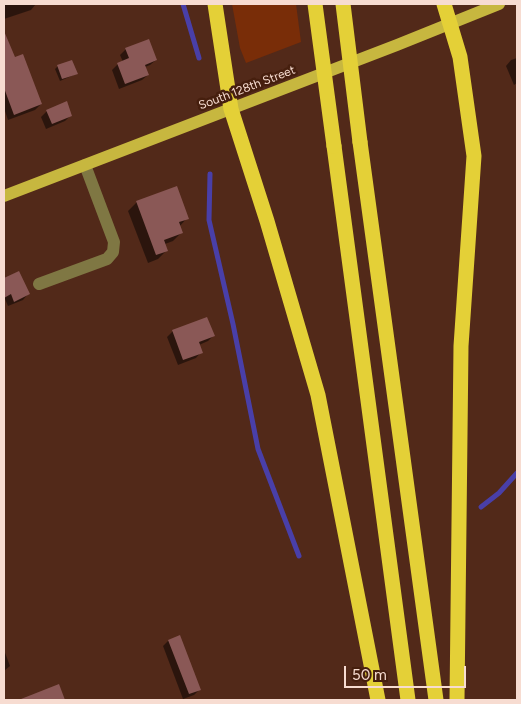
<!DOCTYPE html>
<html>
<head>
<meta charset="utf-8">
<style>
	body { margin:0 }
	#map { position:relative; width:521px; height:704px; overflow:hidden; background:#522919; font-family:Figtree,sans-serif }
	canvas { display:block }
	.frame { position:absolute; inset:0; border:5px solid #f7dcd1; pointer-events:none }
	.scale { position:absolute; left:344px; top:666px; width:122px; height:22px; box-sizing:border-box; border:2px solid #f7dcd1; border-top:0; padding-left:6px; font-size:15px; line-height:18px; white-space:nowrap; color:#f7dcd1; -webkit-text-stroke:4px #461f0e; paint-order:stroke }
</style>
</head>
<body>
<div id="map">
<canvas width="521" height="704"></canvas>
<div class="frame"></div>
<div class="scale">50 m</div>
</div>
<script>
const g = document.querySelector('canvas').getContext('2d');
g.lineJoin = 'round';
function fillPath(path, color) {
  g.fillStyle = color;
  g.fill(path, 'evenodd');
}
function toPath(rows) {
  const path = new Path2D();
  for (const r of rows) {
    path.moveTo(r[0], r[1]);
    for (let i = 2; i < r.length; i += 2) path.lineTo(r[i], r[i + 1]);
  }
  return path;
}
function strokePath(path, color, width, dash) {
  g.strokeStyle = color;
  g.lineWidth = width;
  g.lineCap = dash ? 'butt' : 'round';
  g.setLineDash(dash || []);
  g.stroke(path);
}
function drawText(font, color, halo, rows, align = 'center') {
  g.font = font + ' Figtree,sans-serif';
  g.lineWidth = 5;
  g.setLineDash([]);
  g.textBaseline = 'middle';
  g.strokeStyle = halo;
  g.fillStyle = color;
  for (const [text, x, y, turn = 0] of rows) {
    g.save();
    g.translate(x, y);
    g.rotate((+turn || 0) * Math.PI / 180);
    g.textAlign = isNaN(turn) ? turn : align;
    if (halo) g.strokeText(text, 0, 0);
    g.fillText(text, 0, 0);
    g.restore();
  }
}
fillPath(toPath([
	[232,4,296,4,301,42,246,63,240,48]
]), '#792d08');
fillPath(toPath([
	[4,4,36,4,31,10,4,19],
	[4,32,14,59,41,104,35,110,8,120,4,108],
	[126,49,156,60,150,65,145,67,148,75,142,80,119,89,112,70,118,64,123,62,120,55],
	[517,58,517,83,514,85,506,66,511,60],
	[58,66,76,74,60,81,55,69],
	[47,111,71,115,65,121,46,129,41,117],
	[137,202,187,218,179,227,181,233,173,241,165,244,167,250,158,259,148,263,128,211],
	[18,272,28,294,23,300,8,306,5,299,4,300,4,279],
	[173,331,213,336,208,341,199,345,201,352,196,358,178,365,167,337],
	[179,637,200,689,194,695,183,699,163,646,168,641],
	[4,650,10,666,4,671]
]), '#0007');
strokePath(toPath([
	[183,4,199,58],
	[210,174,209,220,233,324,258,449,299,556],
	[481,507,499,493,517,473]
]), '#493fa8', 5);
fillPath(toPath([
	[4,31,15,57,23,54,42,104,14,115,4,88],
	[149,39,157,60,145,65,149,75,125,84,117,63,129,58,125,48],
	[72,60,78,74,62,79,57,65],
	[67,101,72,116,52,124,46,110],
	[177,186,189,219,179,222,183,233,164,240,168,251,156,255,136,201],
	[19,271,30,294,14,302,11,294,4,298,4,278],
	[207,317,215,336,199,342,203,353,183,360,172,330],
	[180,635,201,690,189,694,168,640],
	[59,684,65,700,21,700,21,699]
]), '#8a5856');
strokePath(toPath([
	[39,284,107,259,113,252,114,242,85,165]
]), '#7f7743', 12);
strokePath(toPath([
	[4,196,397,45,499,4]
]), '#c7b73f', 12);
strokePath(toPath([
	[215,4,231,109,267,221,318,395,378,700],
	[444,4,460,57,474,156,461,346,457,700],
	[360,142,436,700],
	[334,146,408,700]
]), '#e4d037', 15);
strokePath(toPath([
	[315,4,334,146],
	[343,4,360,142]
]), '#e4d037', 15);
drawText('12px', '#f7dcd1', '#461f0e', [
	["South 128th Street",247,88,-21]
]);
</script>
</body>
</html>
